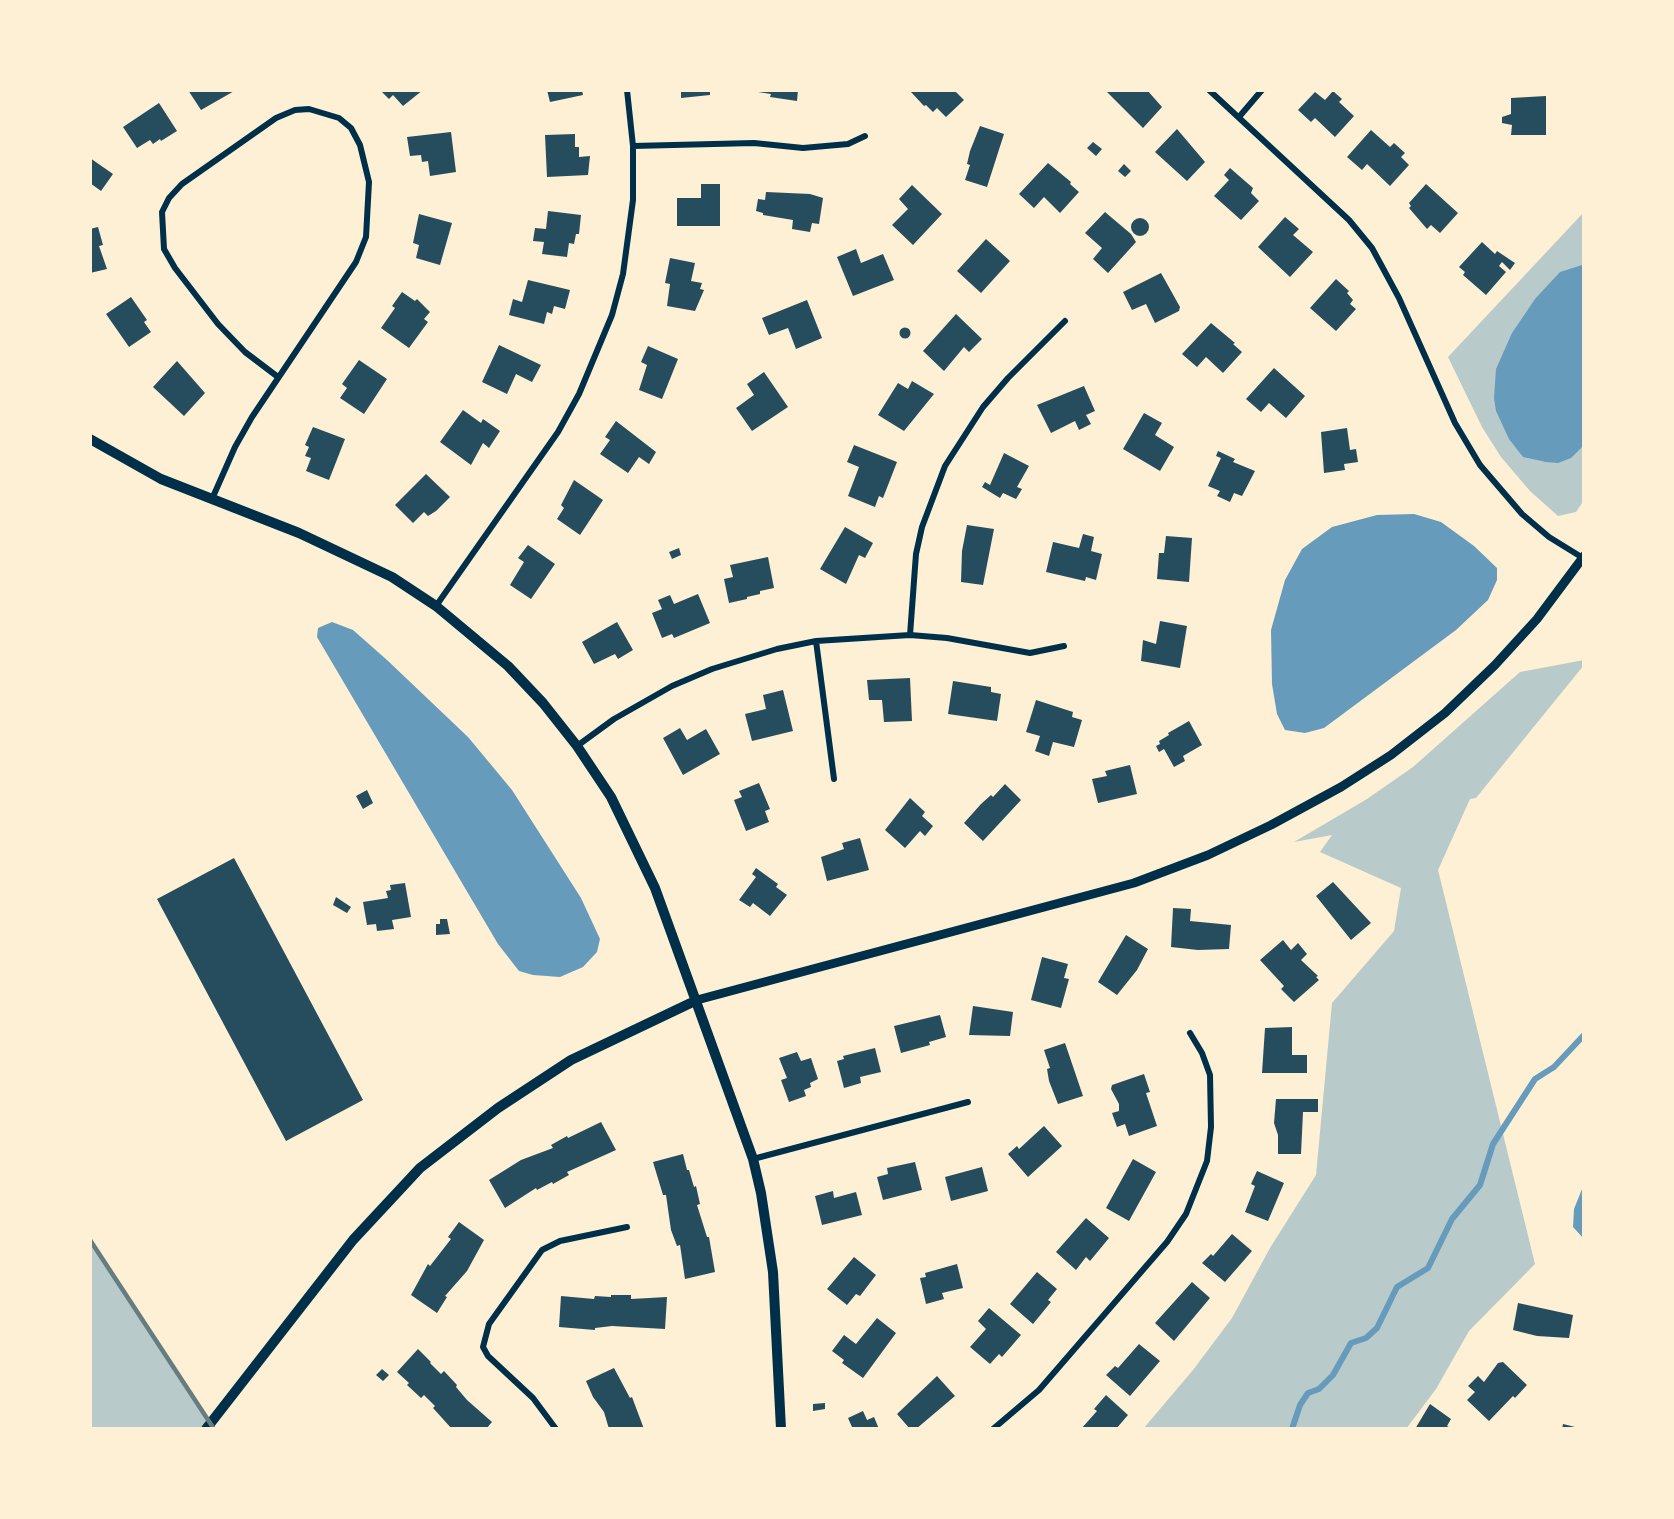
<!DOCTYPE html>
<html>
<head>
<meta charset="utf-8">
<style>
	body { margin:0 }
	#map { position:relative; width:1674px; height:1519px; overflow:hidden; background:#fdf0d5; font-family:Mulish,sans-serif }
	canvas { display:block }
	.frame { position:absolute; inset:0; border:92px solid #fdf0d5; pointer-events:none }
</style>
</head>
<body>
<div id="map">
<canvas width="1674" height="1519"></canvas>
<div class="frame"></div>
</div>
<script>
const g = document.querySelector('canvas').getContext('2d');
g.lineJoin = 'round';
function fillPath(path, color) {
  g.fillStyle = color;
  g.fill(path, 'evenodd');
}
function toPath(rows) {
  const path = new Path2D();
  for (const r of rows) {
    if (r.length === 3) {
      path.moveTo(r[0] + r[2], r[1]);
      path.arc(r[0], r[1], r[2], 0, 2 * Math.PI);
      continue;
    }
    path.moveTo(r[0], r[1]);
    for (let i = 2; i < r.length; i += 2) path.lineTo(r[i], r[i + 1]);
  }
  return path;
}
function strokePath(path, color, width, dash) {
  g.strokeStyle = color;
  g.lineWidth = width;
  g.lineCap = dash ? 'butt' : 'round';
  g.setLineDash(dash || []);
  g.stroke(path);
}
fillPath(toPath([
	[1584,212,1584,500,1576,512,1558,516,1530,491,1501,457,1482,427,1448,357],
	[1584,660,1584,665,1476,798,1470,799,1438,870,1535,1264,1469,1331,1436,1389,1406,1429,1143,1429,1193,1370,1232,1318,1270,1248,1316,1175,1332,1003,1394,931,1401,888,1320,852,1332,835,1294,842,1367,799,1413,767,1520,672],
	[90,1240,179,1379,212,1429,90,1429]
]), '#b9caca');
fillPath(toPath([
	[1582,265,1584,266,1584,445,1571,458,1558,463,1546,462,1523,457,1509,439,1496,411,1494,398,1496,369,1512,333,1535,299,1560,272],
	[1414,514,1441,522,1474,546,1497,568,1497,580,1488,600,1456,630,1324,728,1305,733,1285,730,1277,714,1272,684,1271,630,1285,580,1302,549,1332,527,1377,515],
	[332,622,353,630,387,660,468,737,512,790,581,898,600,939,597,952,583,967,560,977,533,975,519,971,498,944,317,637,318,628],
	[1584,1184,1584,1239,1573,1227,1574,1209]
]), '#669bbc');
strokePath(toPath([
	[1292,1429,1300,1405,1308,1393,1319,1389,1333,1375,1351,1343,1366,1338,1377,1328,1397,1287,1428,1268,1452,1219,1480,1185,1493,1144,1535,1079,1554,1067,1584,1035]
]), '#669bbc', 6);
fillPath(toPath([
	[188,90,236,90,201,110],
	[380,90,423,90,403,106,393,95,389,99],
	[547,90,582,90,583,95,550,102],
	[681,90,710,90,710,95,681,98],
	[758,90,798,90,797,101,770,97,771,94,758,92],
	[913,90,954,90,964,100,946,117,937,108,933,112,926,105,924,106,911,92],
	[1105,90,1147,90,1162,107,1143,128],
	[1333,91,1342,99,1339,102,1354,116,1335,137,1315,118,1311,122,1298,110,1315,92,1325,100],
	[1546,96,1546,135,1511,135,1512,125,1502,123,1502,117,1511,114,1511,98],
	[159,103,177,131,161,141,160,139,153,144,150,140,137,148,123,127],
	[980,126,1004,134,987,187,965,180,970,165,967,164,970,151],
	[1177,129,1205,162,1187,181,1155,152],
	[1371,130,1390,147,1394,143,1405,153,1401,157,1409,165,1390,186,1367,164,1362,170,1347,157],
	[451,132,456,172,430,176,428,161,422,162,421,155,410,156,407,137],
	[575,134,575,147,579,147,579,157,590,156,588,175,547,177,545,135],
	[1093,142,1102,149,1096,156,1087,148],
	[90,158,113,174,101,191,90,183],
	[1048,163,1071,182,1070,184,1079,192,1060,213,1044,197,1034,208,1019,194],
	[1124,164,1131,171,1125,177,1118,171],
	[1230,168,1253,188,1251,193,1259,201,1241,220,1214,196,1229,180,1224,175],
	[701,184,720,184,720,226,677,226,677,198,701,198],
	[1426,184,1458,213,1440,233,1431,225,1427,229,1409,208,1411,206,1409,203],
	[912,185,942,214,913,245,892,225,908,209,899,199],
	[766,192,810,194,823,198,819,224,812,223,810,232,792,229,793,220,763,215,763,213,756,211,758,199,765,200],
	[548,211,581,215,579,234,576,234,574,244,569,243,567,257,542,254,544,242,533,241,535,228,546,229],
	[1105,212,1131,234,1136,242,1108,273,1093,259,1102,248,1085,233],
	[419,214,452,223,440,265,416,258,419,245,413,243],
	[1285,217,1299,229,1293,235,1313,252,1290,277,1258,247],
	[1140,227,9],
	[98,227,103,245,99,246,107,269,90,273,90,229],
	[986,239,1010,261,981,293,957,271],
	[1482,242,1495,254,1497,251,1515,263,1510,270,1502,262,1499,266,1506,272,1486,295,1463,275,1465,272,1459,267],
	[856,249,861,263,883,254,894,280,853,296,837,257],
	[670,258,695,263,691,281,702,283,700,289,704,290,695,311,667,306,670,284,665,283],
	[1161,273,1180,307,1179,311,1155,323,1146,304,1132,310,1123,292],
	[1336,279,1349,291,1347,293,1353,300,1350,304,1356,309,1336,331,1310,308],
	[528,280,570,290,565,309,554,306,552,314,547,312,544,324,509,315,513,299,522,302],
	[402,292,415,301,417,299,430,312,424,319,428,322,409,348,381,328,395,308,392,306],
	[131,297,147,320,144,322,151,332,129,347,106,314],
	[807,300,822,338,796,349,788,328,769,335,762,318],
	[956,314,982,339,969,352,964,347,944,371,923,351],
	[1211,323,1235,343,1233,344,1242,352,1223,373,1206,357,1197,367,1182,354],
	[905,333,5.5],
	[499,345,541,365,532,382,516,374,507,394,482,382],
	[648,346,678,359,662,399,639,390,647,365,641,362],
	[359,360,387,379,364,414,340,398,347,388,342,384],
	[177,361,205,393,184,416,153,387],
	[1274,368,1305,396,1286,418,1269,403,1261,412,1246,399],
	[764,372,788,407,752,431,736,408,754,395,747,384],
	[912,381,934,394,904,431,878,415,898,383,908,389],
	[1084,386,1095,411,1086,415,1091,424,1079,430,1075,421,1051,433,1037,405],
	[463,410,481,423,483,419,500,431,489,448,483,443,471,465,440,442],
	[1144,413,1162,423,1155,435,1174,447,1160,471,1123,449],
	[616,421,656,452,649,464,639,457,628,473,600,454,610,440,605,437],
	[313,427,345,439,329,480,306,471,311,458,305,456,309,447,305,445],
	[1347,428,1350,450,1356,449,1358,462,1344,464,1345,470,1324,473,1321,432],
	[854,445,897,462,883,498,879,496,875,507,848,496,859,467,847,462],
	[1218,451,1235,459,1233,462,1255,471,1242,496,1234,493,1230,502,1217,496,1220,491,1208,486,1221,458,1216,456],
	[1004,453,1029,466,1017,487,1022,489,1016,499,1003,493,1000,498,982,487,985,482,990,485],
	[426,474,450,497,436,511,428,516,424,512,413,523,395,505],
	[574,480,603,500,580,535,557,519,564,508,561,505],
	[967,525,994,529,983,585,961,582,962,551],
	[845,527,873,543,865,558,859,555,846,584,820,569],
	[1083,534,1094,537,1091,551,1102,554,1096,580,1086,577,1085,581,1046,572,1053,542,1079,548],
	[1166,536,1192,538,1189,582,1157,579,1159,553,1164,553],
	[528,545,555,564,531,599,510,585,524,562,518,558],
	[679,548,681,555,672,559,669,552],
	[768,557,774,588,760,591,760,594,747,597,747,599,729,603,724,579,733,577,730,565],
	[698,594,710,623,674,638,672,634,662,638,652,613,662,609,658,600,670,595,674,604],
	[1160,621,1187,626,1180,668,1141,661,1143,640,1156,644],
	[617,622,633,650,618,659,615,654,594,664,582,642],
	[910,678,912,721,884,722,882,700,869,700,867,680],
	[953,681,991,687,991,692,1001,694,997,721,948,714],
	[783,690,793,731,752,741,745,714,766,709,763,695],
	[1036,700,1073,712,1072,717,1082,720,1074,747,1053,742,1049,756,1035,751,1040,736,1026,732],
	[1189,721,1202,745,1183,756,1185,761,1174,767,1164,749,1159,752,1156,746,1160,744,1159,741,1169,735,1168,733],
	[680,728,687,740,706,729,720,754,683,775,663,738],
	[1130,765,1137,794,1098,803,1092,779,1107,776,1105,771],
	[759,783,770,809,765,811,769,822,746,831,734,800,742,797,739,791],
	[1005,784,1021,800,983,841,964,823,981,804,991,795,993,797],
	[367,790,373,803,363,809,356,796],
	[910,798,925,812,922,816,933,826,925,836,920,831,905,848,885,830],
	[860,838,869,870,827,881,821,857,844,849,842,843],
	[234,858,363,1100,286,1141,157,899],
	[756,868,778,884,776,887,787,895,770,916,753,903,750,907,739,900,756,877,752,874],
	[1333,882,1371,923,1351,940,1316,896],
	[405,883,411,917,392,920,394,929,377,931,376,924,367,925,363,902,388,898,386,891,391,890,390,885],
	[336,897,351,907,347,913,333,905],
	[1173,908,1191,909,1190,921,1231,925,1229,949,1198,950,1171,947],
	[440,919,447,919,450,934,436,935,436,924,440,924],
	[1126,935,1148,949,1137,970,1117,995,1098,982],
	[1283,940,1291,950,1298,943,1307,954,1301,960,1318,976,1316,977,1319,980,1294,1002,1281,989,1284,986,1260,960],
	[1042,957,1068,964,1064,978,1069,979,1061,1008,1031,1000],
	[973,1006,1013,1012,1010,1036,969,1035],
	[940,1015,946,1037,929,1042,930,1045,901,1053,894,1026],
	[1292,1027,1292,1055,1307,1055,1307,1073,1262,1073,1265,1028],
	[1065,1043,1083,1096,1058,1104,1049,1081,1047,1069,1050,1068,1044,1050],
	[875,1048,881,1072,860,1077,861,1083,844,1088,837,1061,844,1059,843,1056],
	[797,1052,801,1061,811,1058,818,1079,810,1083,811,1087,804,1090,806,1096,789,1102,781,1080,787,1078,779,1058],
	[1144,1074,1150,1092,1146,1093,1157,1126,1129,1136,1125,1124,1117,1127,1112,1113,1119,1111,1119,1104,1111,1089,1112,1085],
	[1276,1099,1318,1099,1318,1112,1303,1112,1301,1154,1278,1154,1278,1135,1274,1123],
	[601,1122,616,1150,567,1172,569,1175,553,1184,552,1182,537,1190,536,1188,505,1208,489,1180,521,1160,553,1148,551,1145,567,1136,568,1138],
	[1044,1126,1062,1146,1028,1177,1008,1154,1017,1146,1019,1149],
	[683,1154,687,1170,689,1170,694,1187,696,1186,700,1204,697,1205,707,1237,709,1237,715,1272,685,1279,680,1245,677,1246,671,1230,666,1195,663,1195,653,1162],
	[1133,1159,1156,1172,1129,1221,1106,1208],
	[915,1162,922,1190,883,1200,877,1177,888,1174,887,1168],
	[982,1167,988,1191,951,1201,945,1177],
	[1257,1171,1284,1183,1268,1221,1245,1212,1255,1186,1251,1184],
	[833,1191,834,1198,856,1192,862,1215,822,1225,815,1196],
	[1086,1218,1109,1238,1090,1261,1086,1257,1076,1270,1056,1252],
	[459,1222,484,1240,467,1271,445,1296,447,1297,437,1313,411,1295,428,1264,430,1266,451,1239,448,1237],
	[1232,1234,1252,1251,1225,1282,1202,1263,1211,1254,1213,1256],
	[854,1257,876,1275,860,1296,856,1294,847,1305,827,1289],
	[957,1264,963,1288,942,1293,944,1299,926,1304,920,1278,926,1277,925,1273],
	[1037,1272,1057,1289,1048,1300,1051,1302,1033,1324,1010,1304],
	[1192,1282,1210,1298,1174,1341,1155,1323],
	[611,1295,631,1295,631,1299,667,1297,665,1329,612,1326,595,1328,595,1330,559,1327,561,1296,594,1299,595,1296,611,1297],
	[1518,1303,1573,1315,1569,1338,1537,1336,1513,1330],
	[989,1308,1021,1335,1002,1357,999,1354,990,1364,970,1347,986,1329,978,1321],
	[877,1318,896,1333,863,1378,842,1363,844,1360,832,1351,844,1335,856,1344],
	[1139,1344,1160,1361,1130,1396,1106,1375,1115,1366,1118,1368],
	[418,1349,431,1362,430,1363,441,1374,444,1371,457,1385,456,1387,467,1400,492,1422,486,1429,452,1429,433,1408,435,1406,424,1395,421,1398,407,1385,409,1383,397,1372],
	[1503,1362,1527,1385,1515,1398,1513,1396,1489,1421,1467,1400,1475,1392,1468,1386,1478,1376,1484,1382,1498,1363],
	[614,1368,630,1398,632,1397,644,1429,609,1429,604,1412,593,1397,586,1381],
	[382,1369,389,1375,383,1381,376,1375],
	[937,1376,955,1396,916,1429,910,1429,897,1414],
	[1106,1395,1128,1415,1116,1429,1081,1429,1097,1411,1094,1409],
	[825,1403,825,1409,813,1411,813,1404],
	[1430,1404,1451,1419,1447,1426,1452,1429,1415,1429],
	[863,1411,867,1420,874,1417,879,1429,847,1429,852,1427,848,1418],
	[1563,1424,1579,1428,1579,1429,1562,1429]
]), '#264d5e');
strokePath(toPath([
	[90,733,90,741]
]), '#003049', 4);
strokePath(toPath([
	[1209,90,1349,220,1372,248,1399,298,1455,423,1480,465,1522,514,1549,537,1583,558],
	[1239,117,1262,90],
	[633,146,754,143,803,148,848,144,865,136],
	[212,499,235,447,252,417,356,262,366,237,369,182,360,145,351,128,339,118,309,109,295,110,276,118,182,184,169,198,162,212,164,249,175,268,218,324,245,352,278,377],
	[436,606,558,432,579,394,612,315,623,274,633,200,633,146,627,90],
	[910,635,916,554,922,527,945,466,983,407,1008,378,1065,321],
	[816,641,834,779],
	[577,746,614,719,672,686,712,669,777,649,816,641,910,635,947,638,1030,653,1064,646],
	[753,1159,968,1102],
	[556,1429,533,1398,488,1356,483,1347,489,1324,542,1250,560,1241,627,1227],
	[993,1429,1039,1390,1167,1242,1186,1214,1207,1161,1211,1127,1210,1075,1202,1053,1190,1033]
]), '#003049', 6);
strokePath(toPath([
	[697,1000,1134,883,1208,855,1271,825,1341,787,1391,755,1445,713,1495,665,1537,619,1584,556]
]), '#003049', 9);
strokePath(toPath([
	[90,439,161,479,299,533,392,577,436,606,508,666,543,703,577,746,611,797,655,888,753,1159,761,1193,773,1272,781,1429],
	[206,1429,353,1240,420,1168,498,1108,571,1060,697,1000]
]), '#003049', 10);
strokePath(toPath([
	[90,1240,214,1429]
]), '#657d81', 4.5);
</script>
</body>
</html>
